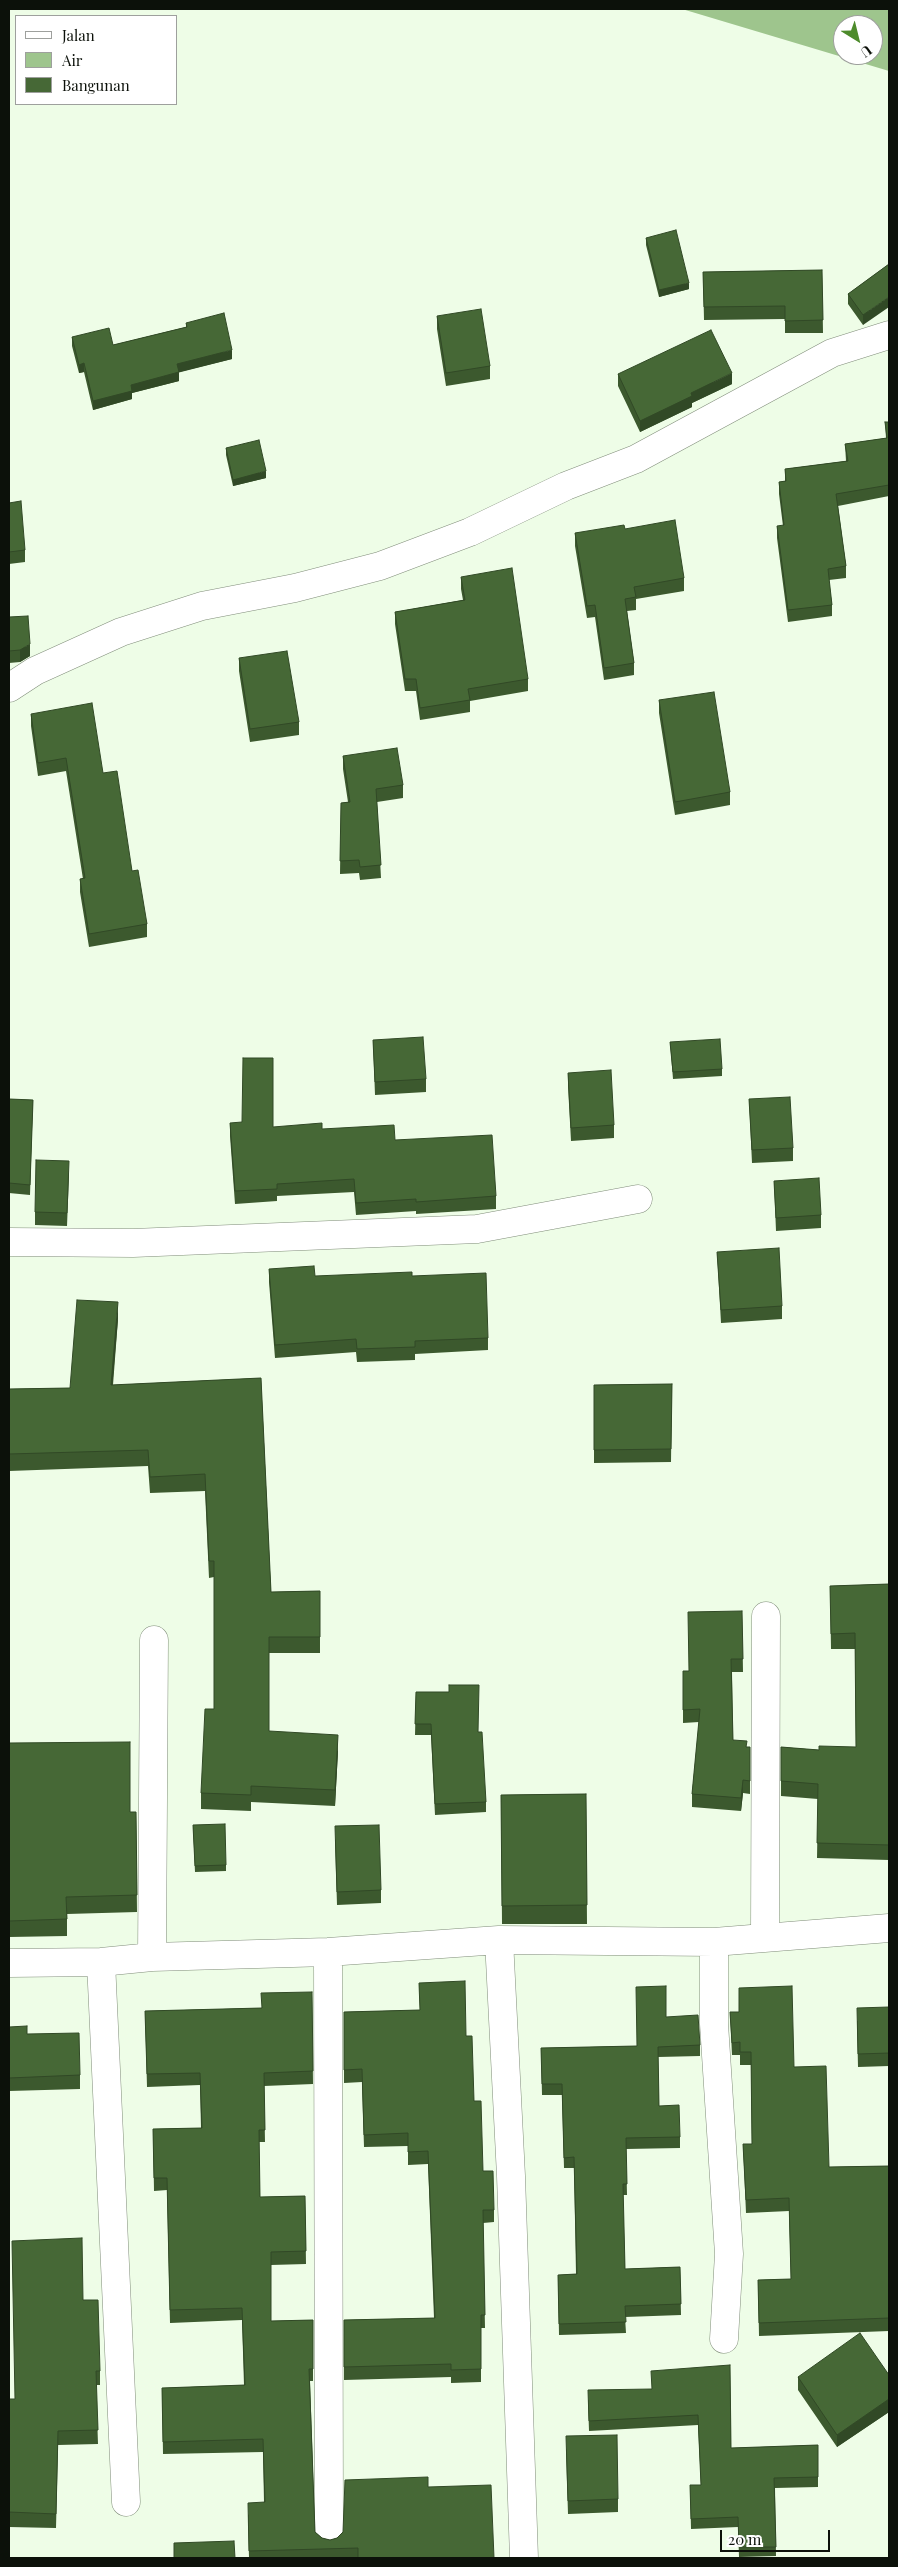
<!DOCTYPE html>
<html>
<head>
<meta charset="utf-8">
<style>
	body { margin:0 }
	#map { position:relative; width:898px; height:2567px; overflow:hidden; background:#eefde7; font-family:"Playfair Display",serif }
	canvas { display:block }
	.frame { position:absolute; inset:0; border:10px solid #0c110a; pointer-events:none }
	.legend { position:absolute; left:15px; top:15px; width:162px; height:90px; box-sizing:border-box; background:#fff; border:1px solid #9ea09d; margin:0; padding:6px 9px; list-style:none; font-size:15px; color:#0c110a }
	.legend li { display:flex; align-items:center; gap:10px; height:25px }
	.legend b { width:25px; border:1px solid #9ea09d }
	.north { position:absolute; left:833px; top:15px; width:50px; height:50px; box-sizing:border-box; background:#fff; border:1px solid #9ea09d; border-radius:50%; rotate:144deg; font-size:14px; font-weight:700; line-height:20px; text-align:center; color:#0c110a }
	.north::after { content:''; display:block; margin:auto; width:18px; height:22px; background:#4d8b2b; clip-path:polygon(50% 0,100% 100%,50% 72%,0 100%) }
	.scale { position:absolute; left:720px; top:2530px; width:110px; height:22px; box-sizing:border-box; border:2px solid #0c110a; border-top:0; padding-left:6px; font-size:15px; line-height:18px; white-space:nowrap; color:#0c110a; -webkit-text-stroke:4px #fff; paint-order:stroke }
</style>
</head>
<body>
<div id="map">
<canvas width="898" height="2567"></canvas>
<div class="frame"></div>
<ul class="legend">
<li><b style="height:6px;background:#fff"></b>Jalan</li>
<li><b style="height:14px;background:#9ec58d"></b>Air</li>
<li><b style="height:14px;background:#466836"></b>Bangunan</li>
</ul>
<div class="north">U</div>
<div class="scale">20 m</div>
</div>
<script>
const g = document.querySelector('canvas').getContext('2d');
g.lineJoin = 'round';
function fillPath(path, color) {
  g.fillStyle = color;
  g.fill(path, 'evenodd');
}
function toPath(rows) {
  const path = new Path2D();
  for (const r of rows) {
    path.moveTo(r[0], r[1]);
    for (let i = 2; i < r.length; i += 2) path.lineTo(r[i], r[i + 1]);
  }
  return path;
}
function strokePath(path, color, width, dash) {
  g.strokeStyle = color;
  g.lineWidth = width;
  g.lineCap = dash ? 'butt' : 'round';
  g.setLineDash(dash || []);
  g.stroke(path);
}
fillPath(toPath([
	[682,9,889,9,889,71],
	[843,25,873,25,873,55,843,55]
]), '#9ec58d');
const minor = toPath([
	[9,688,35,671,121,632,202,606,295,588,380,566,470,532,566,486,636,459,832,353,889,335],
	[9,1242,133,1243,477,1229,638,1199],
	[765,1937,766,1616],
	[499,1940,511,2176,524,2558],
	[714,1942,714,2024,729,2254,724,2339],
	[328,1952,329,2537],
	[152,1957,154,1640],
	[101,1962,126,2502],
	[9,1963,101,1962,152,1957,328,1952,499,1940,714,1942,889,1928]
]);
strokePath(minor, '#808d7a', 29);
strokePath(minor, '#fff', 28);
fillPath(toPath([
	[646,238,689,289,659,297,646,245],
	[889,264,863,325,848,304,848,294],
	[822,270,823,333,785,333,785,319,704,320,703,272],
	[437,316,490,366,490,379,446,386,437,329],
	[186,323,232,359,179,372,179,381,132,393,132,399,93,410,84,372,79,373,72,346,72,337,113,345,186,327],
	[618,374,732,384,692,403,692,407,640,432,618,386],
	[885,422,889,422,889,496,838,506,846,566,846,578,829,580,832,605,832,616,788,622,777,538,777,526,783,526,779,494,779,482,785,481,785,469,846,461,845,444,886,438],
	[226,448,266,478,233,486,226,455],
	[9,503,25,550,25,562,9,564],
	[625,529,684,578,684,591,636,599,636,610,627,611,634,663,634,675,604,680,595,617,587,618,575,546,575,533],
	[461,577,528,679,528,691,470,701,470,712,420,720,416,691,405,691,395,624,395,612,463,600,461,589],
	[9,617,30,656,20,662,9,663],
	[239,658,299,722,299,735,250,742,239,671],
	[659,700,730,792,730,805,675,815,659,713],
	[31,714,103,773,132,871,147,924,147,937,89,947,80,892,80,879,83,879,66,771,38,776,31,726],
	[343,756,403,785,403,798,377,802,381,878,360,880,359,873,340,874,341,803,348,802,343,769],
	[373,1040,426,1079,426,1092,375,1095],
	[670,1042,722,1069,722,1076,673,1079],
	[568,1073,614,1125,614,1138,571,1141,568,1086],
	[9,1099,33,1100,30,1195,9,1193],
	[749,1099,793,1148,793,1161,752,1163],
	[230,1123,273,1127,322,1129,395,1140,496,1196,496,1209,416,1214,416,1211,356,1215,354,1192,277,1196,277,1201,235,1204,230,1136],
	[69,1174,67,1226,35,1225,35,1212],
	[774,1181,821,1215,821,1228,776,1231],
	[717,1252,782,1306,782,1319,721,1323],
	[269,1269,315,1276,412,1276,488,1338,488,1350,415,1354,415,1360,357,1362,356,1352,275,1358,269,1282],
	[118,1319,113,1385,261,1378,271,1592,320,1591,320,1653,269,1653,269,1731,338,1751,335,1806,251,1802,251,1811,201,1809,201,1793,214,1709,214,1577,209,1578,205,1491,150,1493,148,1466,9,1471,9,1389,70,1388],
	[672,1384,671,1462,594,1463,594,1385],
	[889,1584,889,1860,817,1858,818,1799,781,1796,781,1747,819,1750,856,1747,855,1649,831,1649,830,1586],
	[742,1611,743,1672,732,1672,733,1740,747,1747,750,1747,750,1794,743,1793,741,1811,692,1807,692,1794,699,1722,683,1723,683,1671,689,1671],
	[416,1692,478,1732,486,1802,486,1812,435,1815,431,1735,415,1735],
	[9,1743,130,1812,136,1812,137,1912,67,1914,67,1936,9,1937],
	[586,1794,587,1924,502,1924,501,1795],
	[193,1825,226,1865,226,1871,195,1872],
	[335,1839,381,1890,381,1903,337,1905],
	[419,1983,466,2036,474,2101,483,2171,494,2210,494,2222,483,2223,485,2328,481,2328,481,2382,451,2383,451,2377,344,2380,344,2320,434,2318,428,2164,408,2165,408,2146,364,2147,362,2082,344,2083,344,2012,420,2010],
	[312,1992,313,2084,264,2086,265,2142,259,2142,260,2197,305,2196,306,2264,271,2265,271,2321,313,2320,313,2381,310,2381,315,2532,322,2538,330,2540,337,2538,428,2487,494,2558,249,2558,248,2515,264,2502,263,2452,163,2454,162,2388,244,2385,242,2320,170,2323,167,2190,154,2191,153,2129,201,2128,200,2085,147,2087,145,2011,261,2008],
	[889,2007,889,2066,858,2067,857,2021],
	[730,2012,794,2067,829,2167,889,2166,889,2331,759,2336,758,2280,791,2279,789,2211,746,2213,743,2144,752,2144,751,2065,740,2065,740,2055,732,2055],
	[666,2017,700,2045,700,2056,658,2057,659,2106,680,2137,680,2148,626,2149,627,2195,623,2195,625,2269,680,2267,681,2315,625,2317,626,2333,559,2335,558,2275,576,2274,574,2168,564,2168,562,2095,542,2095,541,2048,637,2046],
	[9,2027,27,2034,80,2075,80,2089,9,2091],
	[83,2300,100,2371,100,2385,96,2385,98,2444,58,2445,56,2528,9,2527,9,2399,15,2399],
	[730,2365,731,2448,818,2445,818,2487,775,2488,776,2556,739,2557,738,2527,691,2529,690,2485,701,2485,698,2425,589,2431,588,2400,652,2389],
	[889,2375,889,2412,837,2447,798,2390,798,2377],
	[566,2449,618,2499,618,2512,568,2514]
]), '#3c592e');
fillPath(toPath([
	[689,283,689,289,659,297,659,290],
	[889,297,889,307,863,325,863,315],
	[232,350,232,359,177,373,177,364],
	[84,363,84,372,79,373,79,365],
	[179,372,179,381,132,393,132,399,93,410,93,401,131,385],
	[732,373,732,384,692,403,692,407,640,432,640,421,691,393],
	[266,471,266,478,233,486,233,480],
	[30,644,30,656,20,662,20,650],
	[118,1302,118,1319,111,1401,111,1385],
	[338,1735,338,1751,335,1806,335,1790],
	[743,1780,743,1793,741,1811,741,1798],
	[889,2399,889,2412,837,2447,837,2435]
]), '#314926');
const building = toPath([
	[676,230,689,283,659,290,646,238,676,230],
	[889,264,889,297,863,315,848,294,889,264],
	[822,270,823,320,785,321,785,306,704,307,703,272,822,270],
	[481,309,490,366,446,373,437,316,481,309],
	[224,313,232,350,177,364,179,372,131,385,132,391,93,401,84,363,79,365,72,337,109,328,113,345,187,327,186,323,224,313],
	[711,330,732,373,691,393,692,396,640,421,618,374,711,330],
	[885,422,889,422,889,485,836,494,846,566,828,569,832,605,788,610,777,526,784,525,779,482,786,481,785,469,848,461,845,444,887,438,885,422],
	[259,440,266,471,233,480,226,448,259,440],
	[21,501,25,550,9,552,9,503,21,501],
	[675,520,684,578,634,587,636,597,625,599,634,663,604,668,595,605,587,606,575,533,624,525,625,529,675,520],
	[512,568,528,679,468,689,470,700,420,708,416,679,405,679,395,612,465,600,461,577,512,568],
	[28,616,30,644,20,650,9,651,9,617,28,616],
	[287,651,299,722,250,729,239,658,287,651],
	[714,692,730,792,675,802,659,700,714,692],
	[92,703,103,773,117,771,132,871,138,870,147,924,89,934,80,879,85,878,66,758,38,763,31,714,92,703],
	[397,748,403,785,376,789,381,865,360,867,359,860,340,861,341,803,350,802,343,756,397,748],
	[423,1037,426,1079,375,1082,373,1040,423,1037],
	[720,1039,722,1069,673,1072,670,1042,720,1039],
	[243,1058,273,1058,273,1127,322,1123,322,1129,394,1125,395,1140,492,1135,496,1196,416,1202,416,1199,356,1203,354,1179,277,1184,277,1189,235,1191,230,1123,242,1122,243,1058],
	[611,1070,614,1125,571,1128,568,1073,611,1070],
	[790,1097,793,1148,752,1150,749,1099,790,1097],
	[9,1099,33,1100,30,1185,9,1183,9,1099],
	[36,1160,69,1161,67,1213,35,1212,36,1160],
	[819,1178,821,1215,776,1218,774,1181,819,1178],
	[779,1248,782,1306,721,1310,717,1252,779,1248],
	[314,1266,315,1276,412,1272,412,1276,486,1273,488,1338,415,1341,415,1347,357,1349,356,1339,275,1345,269,1269,314,1266],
	[77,1300,118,1302,111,1385,261,1378,271,1592,320,1591,320,1637,269,1637,269,1731,338,1735,335,1790,251,1786,251,1795,201,1793,205,1709,214,1709,214,1561,209,1561,205,1474,150,1477,148,1450,9,1454,9,1389,70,1388,77,1300],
	[672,1384,671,1449,594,1450,594,1385,672,1384],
	[889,1584,889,1845,817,1843,818,1784,781,1781,781,1747,819,1750,819,1746,856,1747,855,1633,831,1634,830,1586,889,1584],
	[742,1611,743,1659,731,1659,733,1740,747,1741,746,1747,750,1747,750,1781,743,1780,741,1798,692,1794,700,1709,683,1710,683,1671,689,1671,688,1612,742,1611],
	[449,1685,479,1685,478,1732,482,1732,486,1802,435,1804,431,1724,415,1724,416,1692,449,1692,449,1685],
	[130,1742,130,1812,136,1812,137,1895,66,1897,67,1919,9,1921,9,1743,130,1742],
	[586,1794,587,1905,502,1906,501,1795,586,1794],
	[225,1824,226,1865,195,1866,193,1825,225,1824],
	[379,1825,381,1890,337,1892,335,1826,379,1825],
	[465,1981,466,2036,472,2036,474,2101,481,2101,483,2171,493,2171,494,2210,483,2210,485,2315,481,2315,481,2369,451,2370,451,2364,344,2367,344,2320,435,2318,428,2151,408,2152,408,2133,364,2135,362,2069,344,2070,344,2012,420,2010,419,1983,465,1981],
	[666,1986,666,2017,698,2015,700,2045,658,2047,659,2106,679,2105,680,2137,626,2138,627,2184,623,2184,625,2269,680,2267,681,2304,625,2306,626,2322,559,2324,558,2275,577,2274,574,2157,564,2158,562,2084,542,2084,541,2048,637,2046,636,1987,666,1986],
	[792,1986,794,2067,826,2066,829,2167,889,2166,889,2318,759,2323,758,2280,791,2279,789,2198,746,2200,743,2144,752,2144,751,2052,740,2052,740,2042,732,2043,730,2012,739,2012,739,1988,792,1986],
	[312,1992,313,2071,264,2073,265,2130,259,2130,260,2197,305,2196,306,2251,271,2252,271,2321,313,2320,313,2369,309,2369,315,2532,322,2538,330,2540,337,2538,343,2532,345,2480,428,2477,428,2487,491,2485,494,2558,358,2558,358,2548,249,2551,248,2503,265,2502,263,2439,163,2442,162,2388,245,2385,242,2308,170,2310,167,2178,154,2178,153,2129,202,2128,200,2073,147,2074,145,2011,262,2008,261,1993,312,1992],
	[889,2007,889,2053,858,2054,857,2008,889,2007],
	[27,2026,27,2034,79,2033,80,2075,9,2078,9,2027,27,2026],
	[82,2238,83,2300,98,2300,100,2371,96,2371,98,2430,58,2431,56,2514,9,2512,9,2399,15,2399,12,2241,82,2238],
	[860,2333,889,2375,889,2399,837,2435,798,2377,860,2333],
	[730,2365,731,2448,818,2445,818,2477,774,2478,776,2547,739,2547,738,2517,691,2519,690,2485,701,2485,698,2415,589,2421,588,2390,652,2389,651,2371,730,2365],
	[617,2435,618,2499,568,2501,566,2436,617,2435],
	[234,2541,235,2558,174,2558,174,2543,234,2541]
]);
fillPath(building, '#466836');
strokePath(building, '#314926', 1);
</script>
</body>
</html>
